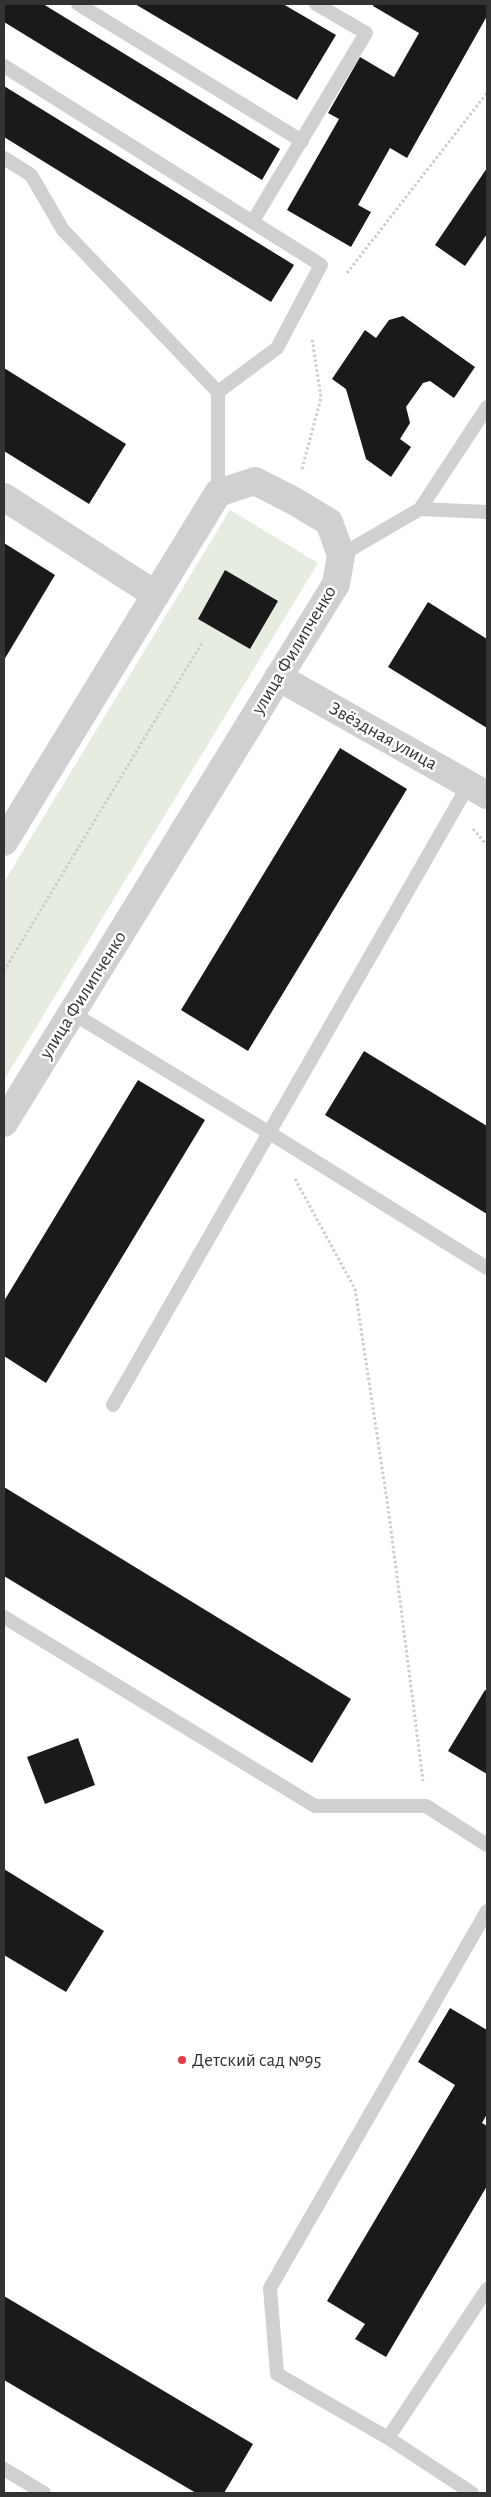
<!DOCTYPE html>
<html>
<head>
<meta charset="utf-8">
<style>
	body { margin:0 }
	#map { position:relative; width:491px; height:2497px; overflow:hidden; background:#fff; font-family:"Alegreya Sans",sans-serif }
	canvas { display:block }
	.frame { position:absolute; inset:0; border:5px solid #333; pointer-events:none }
</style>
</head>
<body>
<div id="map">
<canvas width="491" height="2497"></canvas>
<div class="frame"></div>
</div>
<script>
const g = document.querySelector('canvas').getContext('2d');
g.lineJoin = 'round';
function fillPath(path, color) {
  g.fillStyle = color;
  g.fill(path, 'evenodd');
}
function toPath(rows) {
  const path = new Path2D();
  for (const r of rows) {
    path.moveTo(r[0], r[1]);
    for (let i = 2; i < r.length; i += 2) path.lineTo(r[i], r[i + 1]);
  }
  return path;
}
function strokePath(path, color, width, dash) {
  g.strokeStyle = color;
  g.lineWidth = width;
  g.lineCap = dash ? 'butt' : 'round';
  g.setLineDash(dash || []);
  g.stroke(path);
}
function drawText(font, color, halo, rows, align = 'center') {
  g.font = font + ' "Alegreya Sans",sans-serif';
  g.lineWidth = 5;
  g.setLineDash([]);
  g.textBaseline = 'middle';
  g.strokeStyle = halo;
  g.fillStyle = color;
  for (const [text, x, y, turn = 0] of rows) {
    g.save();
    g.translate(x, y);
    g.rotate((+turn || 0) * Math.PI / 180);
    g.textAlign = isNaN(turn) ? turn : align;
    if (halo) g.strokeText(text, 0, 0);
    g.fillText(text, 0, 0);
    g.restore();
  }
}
fillPath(toPath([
	[230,510,318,563,4,1080,4,882]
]), '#e6ecdf');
fillPath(toPath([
	[4,4,43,4,280,149,262,180,4,22],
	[135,4,283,4,336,35,297,100],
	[374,4,487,4,487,16,407,158,390,148,358,205,371,212,351,247,287,210,339,119,328,113,360,57,394,77,419,33,373,6],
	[4,86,294,265,271,302,4,137],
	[487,168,487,234,465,266,435,245],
	[403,316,475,367,454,398,430,381,423,383,406,407,410,423,400,439,411,447,391,477,366,459,346,389,332,379,365,330,376,338,389,320],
	[4,368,126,444,89,504,4,451],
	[4,543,55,575,4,660],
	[225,570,278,601,250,649,198,619],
	[428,602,487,639,487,728,388,667],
	[340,748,407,789,248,1051,181,1010],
	[364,1051,487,1126,487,1214,325,1115],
	[138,1080,205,1120,46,1383,4,1356,4,1301],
	[4,1487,351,1699,312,1763,4,1576],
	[485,1690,487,1691,487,1774,448,1751],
	[78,1738,95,1785,45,1804,27,1757],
	[4,1869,104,1931,66,1992,4,1955],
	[450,2008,487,2030,487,2114,482,2123,487,2126,487,2186,386,2357,355,2339,365,2324,327,2301,455,2085,418,2062],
	[4,2296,253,2444,224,2493,196,2493,4,2380]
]), '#1a1a1a');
strokePath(toPath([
	[347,273,487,93],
	[302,469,321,398,312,338],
	[473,829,487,845],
	[4,971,203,641],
	[295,1179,355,1289,389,1514,423,1781]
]), '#cdcdcd', 3, [2.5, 2.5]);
strokePath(toPath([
	[78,4,302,141],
	[4,66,321,265,277,348,218,392],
	[4,158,31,175,63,230,218,392,218,493],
	[253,221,366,33,316,4],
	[420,509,487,512],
	[341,555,420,509,487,407],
	[72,1013,268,1132,487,1268],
	[113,1405,469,784],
	[4,1617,315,1806,426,1806,487,1845],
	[487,1911,270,2288,277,2374,388,2438,487,2289],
	[388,2438,472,2493],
	[4,2469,44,2493]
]), '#d0d0d0', 14);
strokePath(toPath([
	[4,497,156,595],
	[278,677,487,795],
	[4,842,218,493,255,481,294,501,329,522,341,555,336,584,4,1123]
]), '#d0d0d0', 28);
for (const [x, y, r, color] of [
	[182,2060,5,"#e63946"]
]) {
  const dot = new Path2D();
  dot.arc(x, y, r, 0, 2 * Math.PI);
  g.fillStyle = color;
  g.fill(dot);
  strokePath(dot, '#fff', 2);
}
drawText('19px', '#333', '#fff', [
	["улица Филипченко",294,650,-59],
	["Звёздная улица",383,736,29],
	["улица Филипченко",83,995,-58]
]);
drawText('19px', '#333', '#fff', [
	["Детский сад №95",192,2060]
], 'left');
</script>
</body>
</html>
